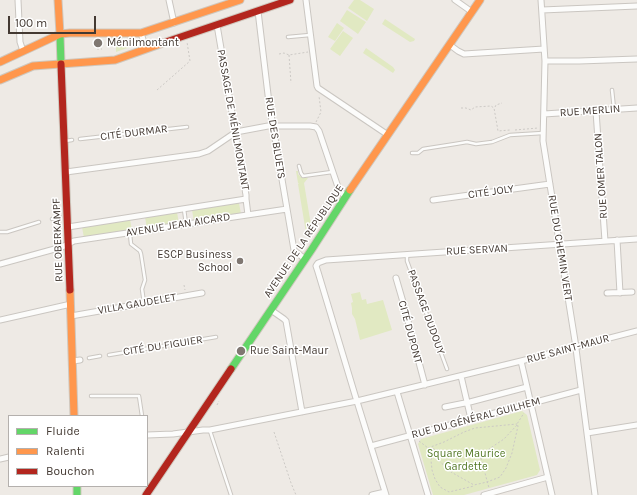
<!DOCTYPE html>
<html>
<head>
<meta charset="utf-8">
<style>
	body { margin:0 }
	#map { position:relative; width:637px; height:495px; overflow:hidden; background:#eeeae5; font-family:Karla,sans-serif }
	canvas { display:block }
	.legend { position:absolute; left:8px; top:415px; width:140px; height:72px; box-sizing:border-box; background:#fff; border:1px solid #b4b0ad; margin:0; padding:5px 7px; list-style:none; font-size:12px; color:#433932 }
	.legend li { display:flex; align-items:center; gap:8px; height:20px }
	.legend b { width:20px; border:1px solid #b4b0ad }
	.scale { position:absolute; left:8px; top:16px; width:88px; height:18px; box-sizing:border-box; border:2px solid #433932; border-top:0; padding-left:5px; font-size:12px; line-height:14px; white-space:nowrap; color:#433932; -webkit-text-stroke:3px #fff; paint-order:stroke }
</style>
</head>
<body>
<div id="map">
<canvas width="637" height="495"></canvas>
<ul class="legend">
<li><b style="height:5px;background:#63d668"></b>Fluide</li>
<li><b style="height:5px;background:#ff974d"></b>Ralenti</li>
<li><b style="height:5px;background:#b3261e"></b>Bouchon</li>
</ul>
<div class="scale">100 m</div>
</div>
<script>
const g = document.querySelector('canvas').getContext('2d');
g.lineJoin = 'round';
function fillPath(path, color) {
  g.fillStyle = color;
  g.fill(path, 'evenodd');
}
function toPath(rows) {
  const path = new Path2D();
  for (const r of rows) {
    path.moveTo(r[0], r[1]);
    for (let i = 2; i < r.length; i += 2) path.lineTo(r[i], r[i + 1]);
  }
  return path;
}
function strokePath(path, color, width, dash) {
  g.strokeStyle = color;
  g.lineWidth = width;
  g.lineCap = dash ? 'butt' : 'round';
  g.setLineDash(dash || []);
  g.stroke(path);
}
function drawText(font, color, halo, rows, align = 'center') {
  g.font = font + ' Karla,sans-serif';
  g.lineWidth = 3;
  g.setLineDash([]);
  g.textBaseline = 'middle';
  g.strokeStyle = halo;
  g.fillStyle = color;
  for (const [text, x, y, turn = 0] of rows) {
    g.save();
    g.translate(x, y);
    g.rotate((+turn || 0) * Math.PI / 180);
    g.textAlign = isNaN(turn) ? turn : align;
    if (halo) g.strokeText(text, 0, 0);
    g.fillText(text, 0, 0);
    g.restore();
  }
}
fillPath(toPath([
	[354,0,360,0,374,9,367,21,348,8],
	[347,10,366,22,358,34,340,21],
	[385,19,415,39,414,41,410,42,382,24],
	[337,23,344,28,335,41,328,37],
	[343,31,353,38,340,56,330,49],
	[114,41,133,41,135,44,133,46,116,52,116,45,114,44],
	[366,48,393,67,395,70,393,73,363,53],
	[296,171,298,171,298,174,301,177,308,178,304,183,311,225,306,233,298,184,299,183,298,183],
	[239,203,241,214,194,222,192,210],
	[177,212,179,224,147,229,145,217],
	[130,219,132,231,84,238,82,227],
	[360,292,362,300,366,299,367,304,383,300,392,330,360,340,355,319,352,314,352,308,351,303,353,302,351,294],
	[522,411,527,415,540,470,537,475,464,495,433,495,418,444,421,439]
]), '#e1e9c2');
const lane = toPath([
	[288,37,310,35],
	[612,90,614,109],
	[80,139,187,127],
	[65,141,72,140],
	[412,153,418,153,423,149,455,144,467,142,476,144,492,142,510,135,543,133],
	[299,166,301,173,303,176,332,172],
	[184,209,186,224],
	[52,219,60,217],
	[0,232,7,232,39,222],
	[130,234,131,244,140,251,141,254,145,280,142,289,144,303],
	[407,255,407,261,447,369],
	[109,355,216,337],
	[89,358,100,356],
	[91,396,139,396,142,416],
	[210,431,231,495]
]);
const street = toPath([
	[18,0,20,42,23,51],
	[169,0,174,23],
	[306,0,317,86,318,88,388,135],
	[455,0,472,12],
	[541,0,545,61,543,141,575,341,595,495],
	[542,10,637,6],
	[258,11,269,103,294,250,296,252,305,259],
	[217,25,246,195,246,199,248,215],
	[141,33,146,49],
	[450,45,458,51,464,54,544,49],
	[545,61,579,61,637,59],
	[596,111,605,241],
	[544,114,637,108],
	[66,172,199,154,208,151,236,132,268,126,310,126,316,127,319,131,339,190,343,194,346,196],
	[433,200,550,184],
	[68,227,246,199],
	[617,240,620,293],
	[0,264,62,247,74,241,287,209],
	[396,278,403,302,425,385],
	[607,293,632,292],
	[271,310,284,319,286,321,302,412],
	[71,316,202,293],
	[0,320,71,304],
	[73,361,80,360],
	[521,361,552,495],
	[461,376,471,419],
	[397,392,428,495],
	[445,407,470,402,527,387],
	[587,433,637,425],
	[147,435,173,434,203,430,210,430,357,401,521,361,637,331],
	[371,446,581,390],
	[0,459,9,457],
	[372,495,385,492],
	[386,495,355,395,318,272,316,266,318,263,326,260,637,239],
	[484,495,548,477]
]);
const fast = toPath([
	[60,34,61,64],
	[231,369,312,249,350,190],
	[77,486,77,495]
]);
const slow = toPath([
	[58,0,60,34],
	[0,62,60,34,70,33,141,33,240,0],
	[0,80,33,66,115,60,163,43],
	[350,190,480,0],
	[70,290,74,416]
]);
const jam = toPath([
	[163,43,290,0],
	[61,64,70,290],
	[146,495,231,369]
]);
strokePath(lane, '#cac6c1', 4.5);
strokePath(street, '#cac6c1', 7);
strokePath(fast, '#cfc7bd', 9);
strokePath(slow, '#cfc7bd', 9);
strokePath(jam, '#cfc7bd', 9);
strokePath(toPath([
	[97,49,102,49],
	[279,54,284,53,289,55,308,52],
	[289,55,291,83],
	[157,90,190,61,187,42],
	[495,107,496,105,502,103],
	[461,108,466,108,471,110,475,107,491,106,494,108,498,131,510,130],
	[316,122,321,112,319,96],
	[515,130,538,128],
	[286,272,289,268],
	[184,285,185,290],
	[217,405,219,401],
	[274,432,291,483,296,495],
	[419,441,428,448,436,458,451,472,474,485,487,482,500,477,506,468,512,453,518,426,517,424,524,413],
	[428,448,444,442,464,432,475,428,517,424],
	[429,448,450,453,467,455,481,458,489,449,504,439,517,425],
	[433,454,431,460,432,470,435,479,440,487,449,492,474,486],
	[481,458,489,488]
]), '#ccc9c5', 1, [2, 2]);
strokePath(lane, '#fcfcfb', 2.5);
strokePath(street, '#fcfcfb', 5);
strokePath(fast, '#63d668', 7);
strokePath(slow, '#ff974d', 7);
strokePath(jam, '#b3261e', 7);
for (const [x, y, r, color] of [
	[98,43,5,"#7f7771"],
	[240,261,4,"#7f7771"],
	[241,351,5,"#7f7771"]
]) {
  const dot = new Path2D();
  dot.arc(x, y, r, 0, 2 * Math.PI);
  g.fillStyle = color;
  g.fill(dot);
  strokePath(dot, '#fff', 1.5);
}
drawText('11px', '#433932', '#fff', [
	["Ménilmontant",107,43],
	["ESCP Business",232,255,"right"],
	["School",232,268,"right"],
	["Rue Saint-Maur",250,351]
], 'left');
drawText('11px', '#433932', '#fff', [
	["RUE MERLIN",590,111,-4],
	["PASSAGE DE MÉNILMONTANT",233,120,80],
	["CITÉ DURMAR",134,133,-7],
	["RUE DES BLUETS",275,138,81],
	["RUE OMER TALON",601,176,-94],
	["CITÉ JOLY",491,192,-8],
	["AVENUE JEAN AICARD",178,225,-9],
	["RUE OBERKAMPF",58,240,-92],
	["AVENUE DE LA RÉPUBLIQUE",304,241,-56],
	["RUE DU CHEMIN VERT",560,248,81],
	["RUE SERVAN",477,250,-3],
	["VILLA GAUDELET",137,304,-10],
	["PASSAGE DUDOUY",426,312,70],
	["CITÉ DUPONT",410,332,75],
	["CITÉ DU FIGUIER",163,346,-9],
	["RUE SAINT-MAUR",568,349,-15],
	["RUE DU GÉNÉRAL GUILHEM",476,418,-15]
]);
drawText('11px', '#517723', '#fff', [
	["Square Maurice",466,454],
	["Gardette",466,467]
]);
</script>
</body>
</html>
